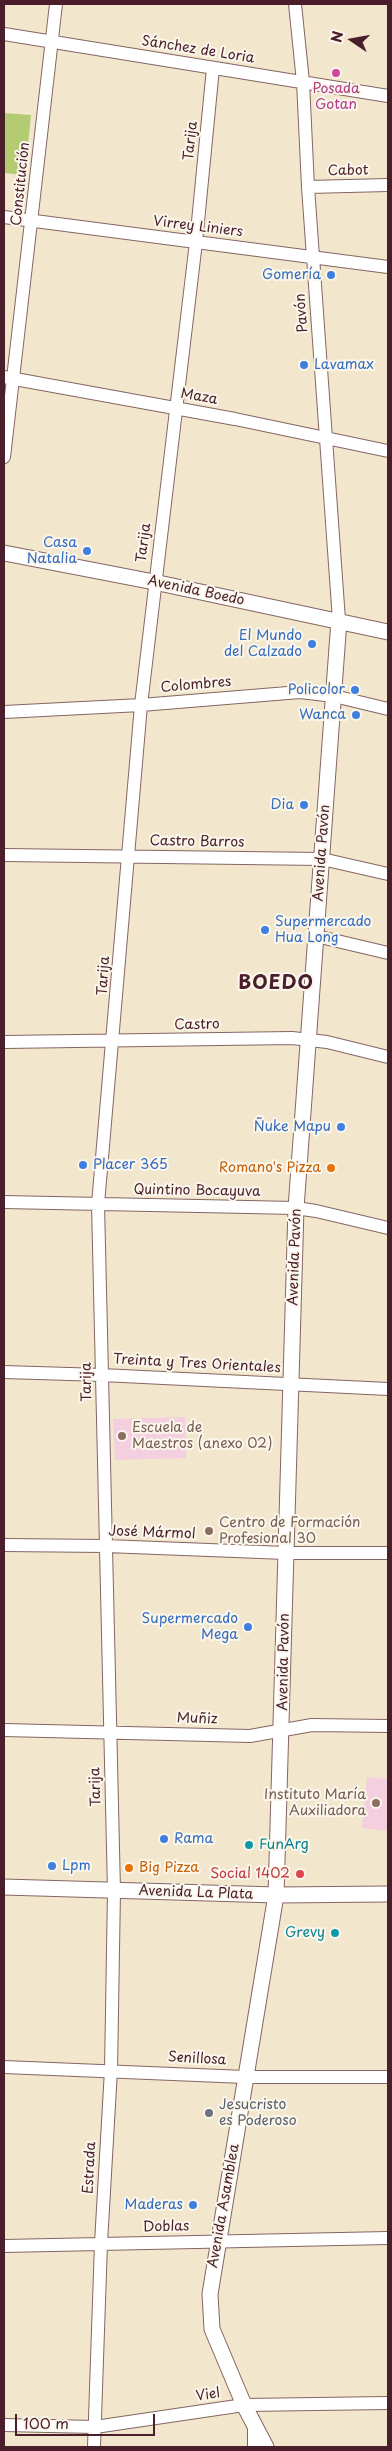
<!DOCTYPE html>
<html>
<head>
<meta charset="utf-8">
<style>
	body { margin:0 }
	#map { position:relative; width:392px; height:2451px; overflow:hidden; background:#f2e7cc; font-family:"Playpen Sans",sans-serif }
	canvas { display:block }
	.frame { position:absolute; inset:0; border:5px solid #4a1f2b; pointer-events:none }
	.north { position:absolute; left:327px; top:15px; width:50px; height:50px; -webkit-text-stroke:4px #fbf7ec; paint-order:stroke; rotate:282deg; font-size:14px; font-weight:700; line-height:20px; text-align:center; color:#4a1f2b }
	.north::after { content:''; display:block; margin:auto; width:18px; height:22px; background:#4a1f2b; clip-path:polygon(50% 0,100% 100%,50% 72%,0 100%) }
	.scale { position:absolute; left:15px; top:2414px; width:140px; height:22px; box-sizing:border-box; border:2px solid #4a1f2b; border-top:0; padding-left:6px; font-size:15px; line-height:18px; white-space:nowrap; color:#4a1f2b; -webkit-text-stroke:4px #fbf7ec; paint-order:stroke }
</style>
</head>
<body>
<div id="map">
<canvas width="392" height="2451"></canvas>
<div class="frame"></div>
<div class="north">N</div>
<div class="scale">100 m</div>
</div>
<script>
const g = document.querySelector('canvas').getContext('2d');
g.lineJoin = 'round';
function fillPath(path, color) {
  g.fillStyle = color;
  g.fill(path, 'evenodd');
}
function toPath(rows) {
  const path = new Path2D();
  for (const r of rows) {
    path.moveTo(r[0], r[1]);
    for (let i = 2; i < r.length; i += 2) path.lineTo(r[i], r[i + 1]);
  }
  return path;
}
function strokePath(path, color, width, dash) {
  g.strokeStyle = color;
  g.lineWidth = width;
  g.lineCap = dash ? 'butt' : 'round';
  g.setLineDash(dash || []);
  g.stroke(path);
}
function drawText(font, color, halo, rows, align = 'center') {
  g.font = font + ' "Playpen Sans",sans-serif';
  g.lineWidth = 4;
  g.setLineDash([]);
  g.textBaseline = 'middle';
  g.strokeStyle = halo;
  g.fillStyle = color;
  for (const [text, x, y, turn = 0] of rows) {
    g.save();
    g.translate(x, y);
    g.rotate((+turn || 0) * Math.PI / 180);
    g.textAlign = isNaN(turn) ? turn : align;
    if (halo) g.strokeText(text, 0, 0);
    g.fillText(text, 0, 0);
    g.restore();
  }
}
fillPath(toPath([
	[185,1417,186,1458,115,1460,113,1419],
	[367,1777,388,1779,388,1831,362,1828]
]), '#f3cfdf');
fillPath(toPath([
	[4,113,31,115,25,175,4,173]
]), '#b3cb71');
const minor = toPath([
	[295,4,303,82,308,187,339,620],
	[4,34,388,96],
	[308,187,388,185],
	[4,217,388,267],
	[4,377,235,419,388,451],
	[4,457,56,4],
	[4,712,141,705,300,692,334,696,388,709],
	[4,855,322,859,388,874],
	[316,936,388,953],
	[4,1042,292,1038,327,1042,388,1057],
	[4,1202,296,1208,316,1211,388,1228],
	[4,1372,102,1375,388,1389],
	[4,1545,106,1546,286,1553,388,1553],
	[4,1730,250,1736,312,1725,388,1726],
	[4,2067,245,2077,388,2077],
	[4,2246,388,2238],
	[4,2425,95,2427,244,2405,388,2403],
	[94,2447,101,2243,111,2070,114,1891,98,1204,141,705,196,242,213,68],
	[254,2447,254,2425]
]);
const major = toPath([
	[4,553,154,582,388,632],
	[4,1887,276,1895,388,1894],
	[266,2447,244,2405,212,2329,210,2294,276,1895,296,1208,339,620]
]);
strokePath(minor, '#856563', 14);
strokePath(major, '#856563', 17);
strokePath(minor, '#fff', 12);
strokePath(major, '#fff', 15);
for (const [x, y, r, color] of [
	[336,73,5,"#d1479c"],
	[331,275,5,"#3f7fe0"],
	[304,365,5,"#3f7fe0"],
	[87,551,5,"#3f7fe0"],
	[312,644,5,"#3f7fe0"],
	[355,690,5,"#3f7fe0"],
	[356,715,5,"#3f7fe0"],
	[304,805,5,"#3f7fe0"],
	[265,930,5,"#3f7fe0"],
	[341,1127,5,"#3f7fe0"],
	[83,1165,5,"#3f7fe0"],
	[331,1168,5,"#e8710a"],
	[122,1436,5,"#8d6e63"],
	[209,1531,5,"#8d6e63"],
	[248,1627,5,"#3f7fe0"],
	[376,1803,5,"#8d6e63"],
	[164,1839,5,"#3f7fe0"],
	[249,1845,5,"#0f9aa8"],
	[52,1866,5,"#3f7fe0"],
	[129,1868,5,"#e8710a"],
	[300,1874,5,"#e0444e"],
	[335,1933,5,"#0f9aa8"],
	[209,2113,5,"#6b7280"],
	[193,2205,5,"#3f7fe0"]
]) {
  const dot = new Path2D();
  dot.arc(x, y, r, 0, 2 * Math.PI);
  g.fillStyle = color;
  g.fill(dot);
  strokePath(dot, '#fbf7ec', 2);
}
drawText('14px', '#4a1f2b', '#fbf7ec', [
	["Sánchez de Loria",198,50,9],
	["Tarija",191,141,-84],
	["Cabot",348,171,-1],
	["Constitución",21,184,-84],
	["Virrey Liniers",198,227,7],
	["Pavón",302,313,-94],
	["Maza",199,397,10],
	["Tarija",144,543,-83],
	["Avenida Boedo",196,591,12],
	["Colombres",196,685,-5],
	["Castro Barros",197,842,1],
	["Avenida Pavón",322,853,-86],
	["Tarija",104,976,-86],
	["Castro",197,1025,-1],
	["Quintino Bocayuva",197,1191,1],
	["Avenida Pavón",295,1257,-88],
	["Treinta y Tres Orientales",197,1364,3],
	["Tarija",87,1382,-91],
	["José Mármol",152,1533,2],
	["Avenida Pavón",284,1662,-89],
	["Muñiz",197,1719,2],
	["Tarija",96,1787,-92],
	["Avenida La Plata",196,1893,2],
	["Senillosa",197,2059,3],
	["Estrada",90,2168,-87],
	["Avenida Asamblea",224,2206,-80],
	["Doblas",166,2227,-1],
	["Viel",208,2395,-8]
]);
drawText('14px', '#b23c85', '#fbf7ec', [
	["Posada",336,89],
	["Gotan",336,105]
]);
drawText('14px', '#366cbe', '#fbf7ec', [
	["Gomería",321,275],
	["Lavamax",314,365,"left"],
	["Casa",77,543],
	["Natalia",77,559],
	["El Mundo",302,636],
	["del Calzado",302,652],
	["Policolor",345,690],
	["Wanca",346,715],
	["Dia",294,805],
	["Supermercado",275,922,"left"],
	["Hua Long",275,938,"left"],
	["Ñuke Mapu",331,1127],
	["Placer 365",93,1165,"left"],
	["Supermercado",238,1619],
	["Mega",238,1635],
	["Rama",174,1839,"left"],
	["Lpm",62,1866,"left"],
	["Maderas",183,2205]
], 'right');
drawText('14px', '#c56008', '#fbf7ec', [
	["Romano's Pizza",321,1168],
	["Big Pizza",139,1868,"left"]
], 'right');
drawText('14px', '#785e54', '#fbf7ec', [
	["Escuela de",132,1428],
	["Maestros (anexo 02)",132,1444],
	["Centro de Formación",219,1523],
	["Profesional 30",219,1539],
	["Instituto María",366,1795,"right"],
	["Auxiliadora",366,1811,"right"]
], 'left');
drawText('14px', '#0d838f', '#fbf7ec', [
	["FunArg",259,1845],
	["Grevy",325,1933,"right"]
], 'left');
drawText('14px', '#be3a42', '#fbf7ec', [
	["Social 1402",290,1874]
], 'right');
drawText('14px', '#5b616d', '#fbf7ec', [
	["Jesucristo",219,2105],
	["es Poderoso",219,2121]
], 'left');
g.letterSpacing = '1px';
drawText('bold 19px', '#4a1f2b', '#fbf7ec', [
	["BOEDO",276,984]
]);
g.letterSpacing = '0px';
</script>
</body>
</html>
